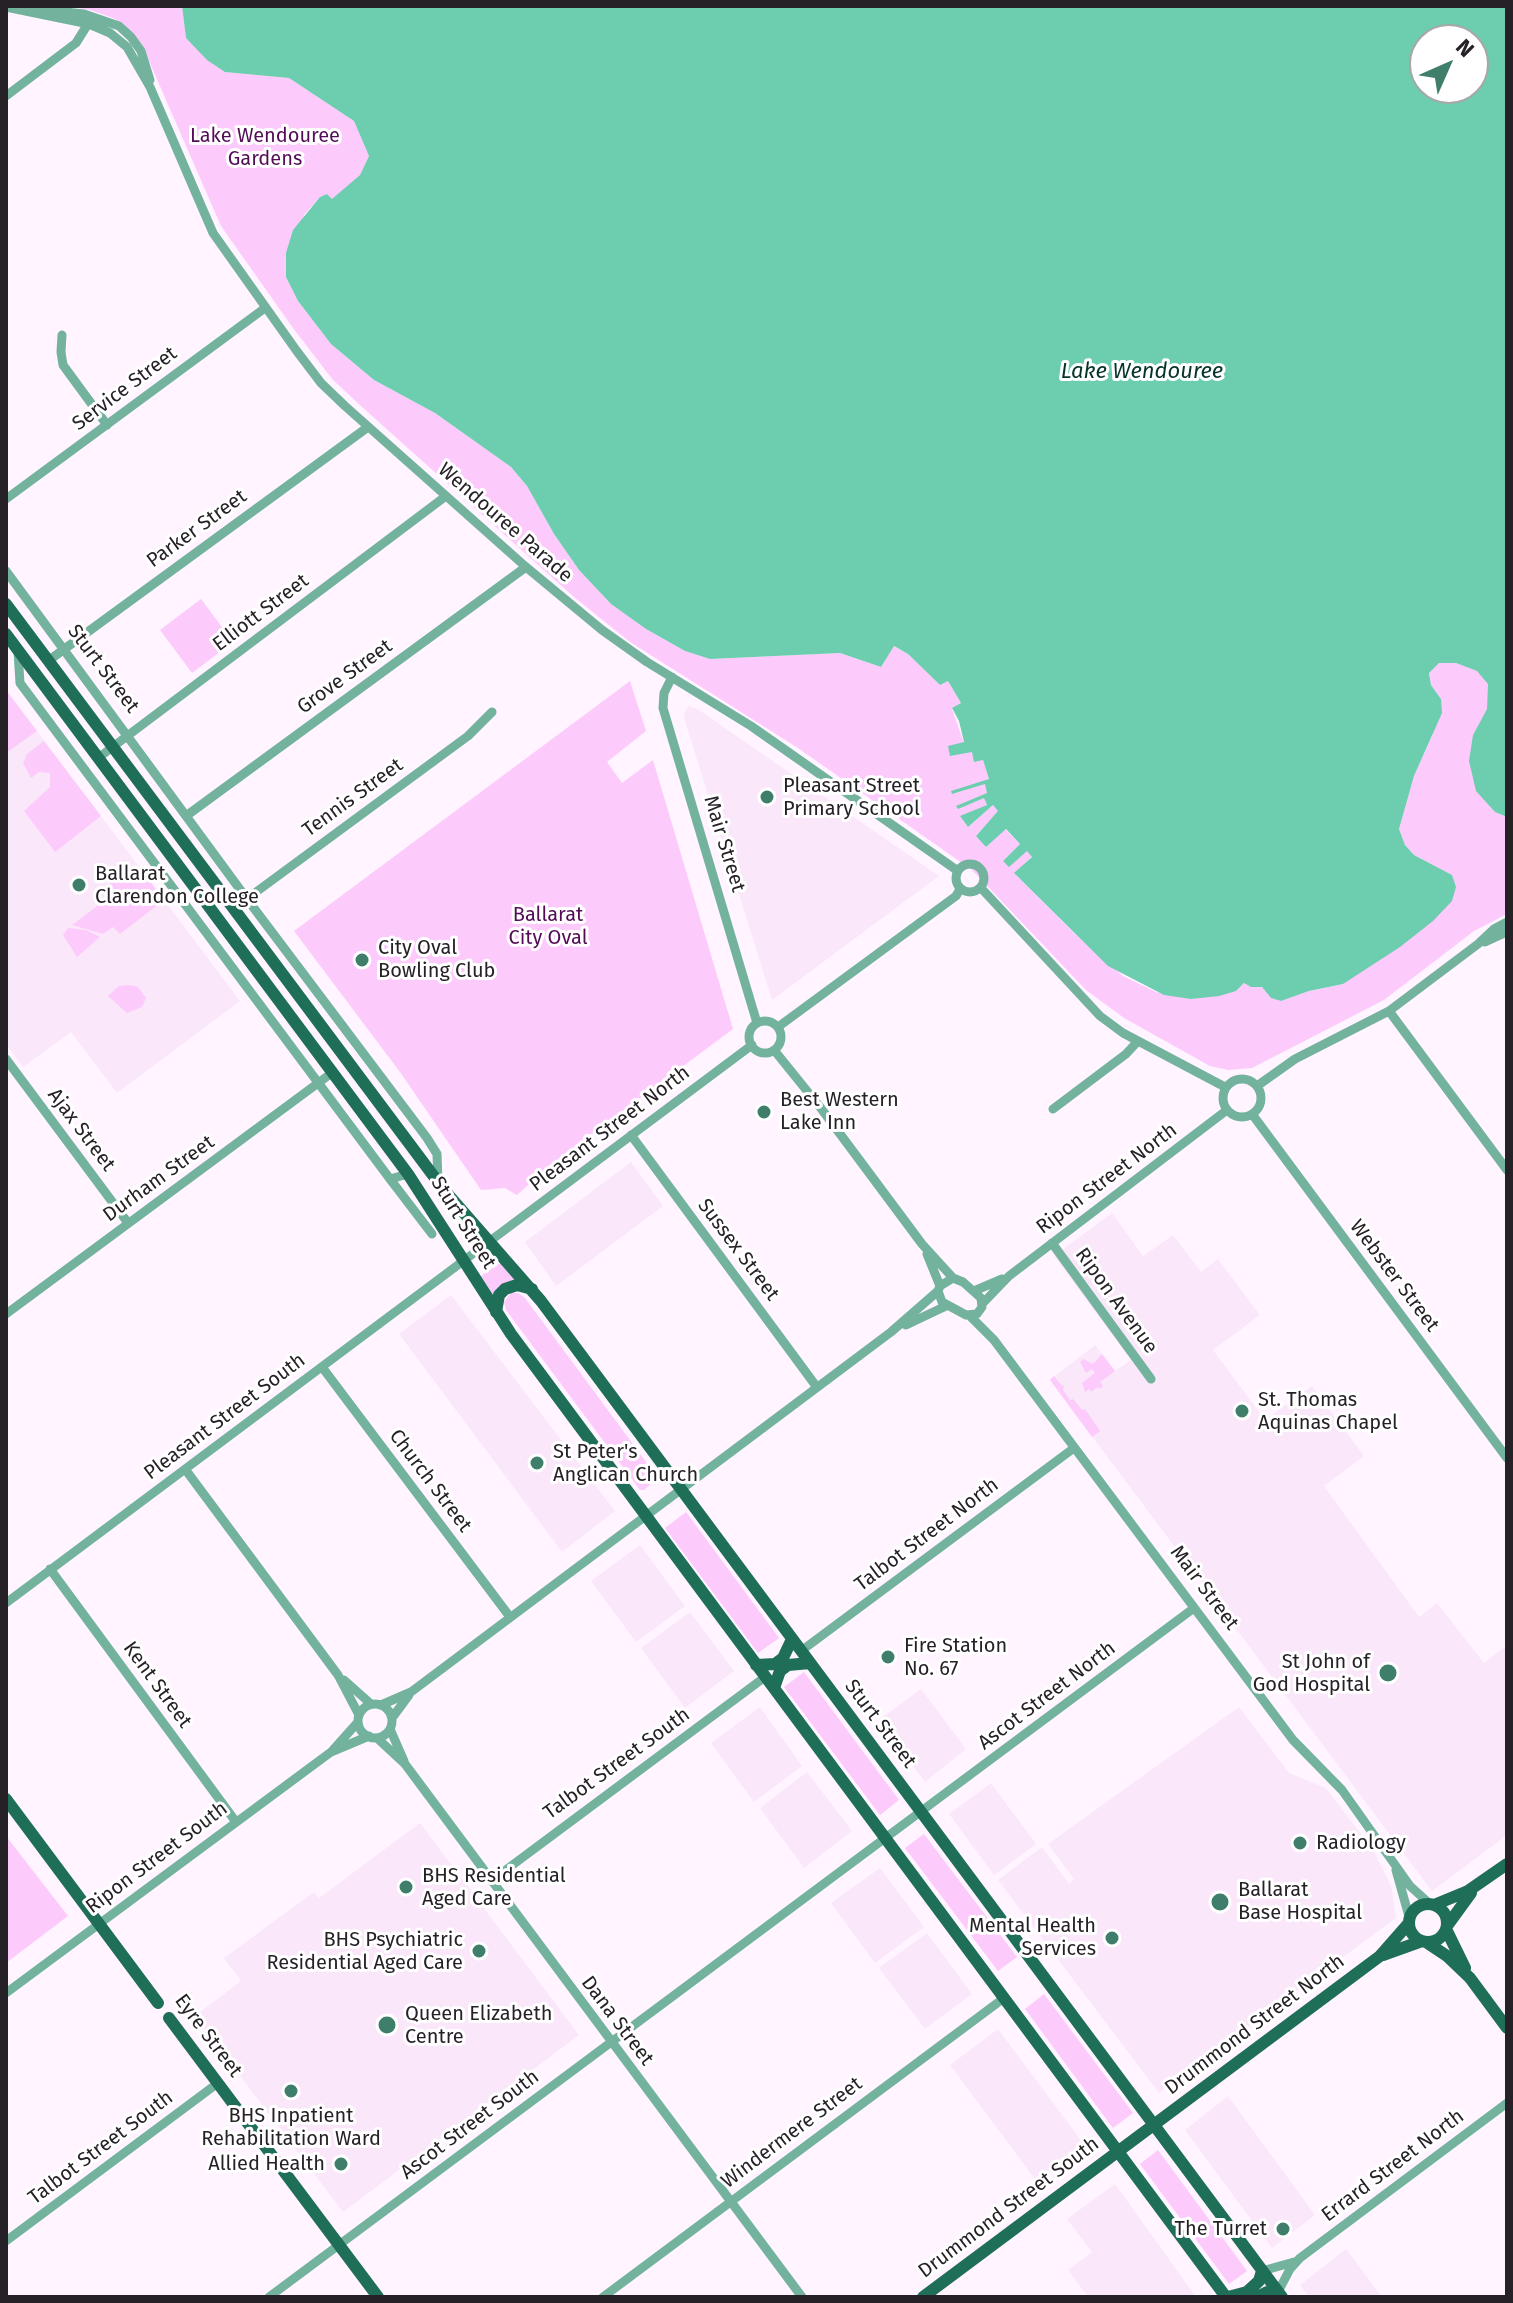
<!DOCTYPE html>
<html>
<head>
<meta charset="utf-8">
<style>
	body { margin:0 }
	#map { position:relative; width:1513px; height:2303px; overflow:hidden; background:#fff4ff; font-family:"Fira Sans",sans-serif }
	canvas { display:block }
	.frame { position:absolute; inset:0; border:8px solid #262126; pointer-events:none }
	.north { position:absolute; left:1409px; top:24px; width:80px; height:80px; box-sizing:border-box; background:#fff; border:2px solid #a8a6a8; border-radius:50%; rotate:45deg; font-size:22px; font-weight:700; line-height:32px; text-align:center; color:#262126 }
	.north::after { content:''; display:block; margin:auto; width:28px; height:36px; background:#3f7e6b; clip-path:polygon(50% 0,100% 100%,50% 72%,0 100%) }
</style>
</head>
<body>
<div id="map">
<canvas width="1513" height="2303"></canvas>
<div class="frame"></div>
<div class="north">N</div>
</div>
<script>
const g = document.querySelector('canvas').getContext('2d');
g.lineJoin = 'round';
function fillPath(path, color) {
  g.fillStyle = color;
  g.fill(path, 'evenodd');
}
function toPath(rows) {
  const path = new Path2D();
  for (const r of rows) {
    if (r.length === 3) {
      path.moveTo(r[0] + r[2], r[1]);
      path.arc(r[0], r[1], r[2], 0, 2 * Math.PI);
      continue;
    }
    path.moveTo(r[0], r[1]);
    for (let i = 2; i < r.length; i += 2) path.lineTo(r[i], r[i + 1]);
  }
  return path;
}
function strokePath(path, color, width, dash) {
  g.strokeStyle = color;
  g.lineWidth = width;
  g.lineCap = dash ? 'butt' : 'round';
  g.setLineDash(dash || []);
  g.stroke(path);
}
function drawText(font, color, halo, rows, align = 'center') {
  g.font = font + ' "Fira Sans",sans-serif';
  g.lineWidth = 6;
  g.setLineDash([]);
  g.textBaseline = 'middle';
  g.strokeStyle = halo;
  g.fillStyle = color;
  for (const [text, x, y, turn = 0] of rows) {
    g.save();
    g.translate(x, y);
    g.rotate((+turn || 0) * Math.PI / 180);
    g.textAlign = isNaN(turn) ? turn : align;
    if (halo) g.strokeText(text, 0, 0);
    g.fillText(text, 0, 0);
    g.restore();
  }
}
fillPath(toPath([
	[6,690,240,1001,117,1093,71,1032,23,1067,6,1044],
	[689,706,699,710,939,876,772,1000,684,718,685,711],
	[631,1162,663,1206,556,1286,525,1242],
	[1112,1213,1143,1256,1173,1235,1201,1272,1218,1259,1260,1315,1213,1350,1265,1420,1312,1386,1364,1456,1324,1486,1419,1617,1437,1603,1484,1663,1507,1645,1507,1835,1432,1891,1050,1380,1095,1345,1115,1371,1131,1360,1054,1256],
	[451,1295,615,1511,562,1552,399,1334],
	[640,1545,685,1606,636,1642,591,1581],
	[690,1612,734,1671,685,1708,641,1648],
	[921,1689,966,1749,925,1782,879,1720],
	[760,1707,802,1766,754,1802,711,1743],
	[1239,1707,1289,1773,1326,1788,1374,1851,1391,1886,1396,1918,1159,2093,998,1880,1042,1847,1069,1884,1074,1879,1048,1844],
	[807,1772,852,1831,804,1868,760,1808],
	[991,1783,1036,1844,994,1875,949,1814],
	[420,1823,579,2035,343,2212,195,2016,241,1981,224,1958,314,1892,319,1898],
	[880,1868,924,1927,875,1963,831,1903],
	[927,1933,972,1994,925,2029,879,1968],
	[998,2029,1086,2147,1038,2183,950,2065],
	[1228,2096,1315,2215,1272,2248,1185,2130],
	[1115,2184,1196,2297,1124,2297,1122,2295,1119,2297,1088,2297,1068,2270,1092,2252,1067,2219],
	[1346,2249,1382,2297,1309,2297,1300,2285]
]), '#fae7fa');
fillPath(toPath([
	[64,6,182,6,186,38,226,72,289,78,354,121,369,156,360,175,332,200,327,194,320,197,304,215,286,277,298,301,331,344,374,380,435,413,511,467,527,486,554,534,579,570,611,604,646,629,685,651,710,659,840,653,881,667,893,646,908,654,940,685,948,681,961,703,952,709,964,743,950,756,972,751,983,760,989,779,953,794,985,783,988,793,957,806,958,808,984,798,987,805,961,817,968,827,993,805,999,811,976,835,986,847,1005,829,1020,844,1003,861,1009,866,1027,850,1032,856,1015,874,1075,934,1123,976,1156,992,1191,999,1236,991,1244,983,1251,987,1262,987,1271,998,1281,1001,1309,991,1343,984,1452,875,1414,855,1405,845,1399,829,1414,776,1432,736,1441,699,1431,685,1429,672,1439,663,1456,663,1478,671,1489,684,1487,710,1473,735,1495,812,1507,817,1507,914,1474,931,1384,1000,1252,1068,1228,1070,1210,1066,1124,1018,1086,990,972,870,798,748,630,642,574,597,361,406,333,380,293,328,221,226,142,45,123,24,113,18,90,10],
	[201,599,233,642,192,673,160,630],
	[630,681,646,731,607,762,622,783,653,760,733,1029,550,1165,517,1195,505,1188,481,1190,400,1072,294,931],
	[6,690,37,731,6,753],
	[44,741,101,816,55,852,24,811,50,787,50,773,39,772,31,778,23,763,27,754],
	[116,869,121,873,131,875,141,869,164,900,120,934,113,927,103,934,72,925,116,892,105,877],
	[68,928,86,930,100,937,77,957,63,935],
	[129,985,138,987,146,998,142,1007,127,1013,108,996,119,986],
	[500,1263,517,1281,494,1297,481,1276],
	[511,1293,518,1293,525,1298,658,1478,644,1490,640,1490,506,1310,504,1302],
	[1102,1354,1115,1371,1100,1382,1103,1386,1100,1389,1098,1387,1091,1392,1089,1389,1085,1392,1082,1383,1095,1373,1092,1369,1086,1373,1080,1362,1083,1359,1093,1364],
	[1054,1376,1062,1386,1064,1385,1063,1390,1070,1400,1073,1399,1082,1410,1085,1409,1100,1431,1092,1437,1050,1380],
	[686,1512,779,1638,758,1653,665,1528],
	[804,1672,899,1800,880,1815,784,1687],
	[924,1834,1017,1957,998,1971,905,1848],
	[6,1836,68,1916,6,1963],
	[1044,1994,1133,2113,1113,2128,1025,2009],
	[1158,2150,1247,2271,1229,2284,1140,2164]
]), '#fccbfc');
fillPath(toPath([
	[182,6,1507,6,1507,817,1495,812,1476,791,1469,761,1473,735,1487,709,1488,684,1477,671,1456,663,1439,663,1429,673,1431,685,1441,699,1442,713,1414,776,1399,829,1405,845,1414,855,1452,875,1456,887,1452,901,1433,921,1400,947,1343,984,1309,991,1281,1001,1271,998,1262,987,1251,987,1244,983,1236,991,1219,996,1191,999,1164,995,1108,966,1014,873,1032,857,1027,851,1009,867,1003,861,1020,844,1006,829,986,847,976,836,998,811,993,805,968,827,960,816,987,805,984,798,958,809,956,806,987,793,985,784,952,794,951,791,989,779,983,760,974,762,972,752,950,756,948,746,964,742,959,721,952,708,961,703,948,681,940,685,908,654,894,646,881,667,840,653,710,659,685,651,646,629,611,604,579,570,554,534,527,486,511,467,435,413,374,380,331,344,298,301,286,277,286,253,293,230,320,197,327,194,332,199,360,175,369,156,354,121,289,78,225,72,207,60,186,38],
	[1425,40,1473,40,1473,88,1425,88]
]), '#6ccdaf');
strokePath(toPath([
	[6,7,89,24,110,33,127,47,150,87,213,233,296,350,321,383,345,406,526,567,602,630,647,662,751,726,958,871],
	[37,9,84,14,119,26,131,37,141,51,150,80],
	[6,96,76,43,91,19],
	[62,335,61,352,63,365,107,425],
	[6,499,265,308],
	[6,571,247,899,427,1138,437,1154,438,1182],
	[18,652,20,683,390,1179,408,1174],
	[48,661,368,427],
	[672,677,664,693,663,708,757,1023],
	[98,758,446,496],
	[186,816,526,567],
	[970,878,14],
	[981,888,1100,1016,1123,1033,1225,1087],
	[233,909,468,736,492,712],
	[1485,942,1507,932],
	[1389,1011,1507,1170],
	[765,1037,16],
	[778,1027,956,896,960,889],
	[774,1050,820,1107,922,1244,953,1278],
	[6,1059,128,1223],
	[1242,1098,19],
	[1257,1086,1295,1059,1389,1011,1478,944,1494,929,1507,922],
	[1053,1109,1126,1054,1138,1041],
	[1252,1114,1507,1458],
	[631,1135,816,1386],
	[390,1179,432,1234],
	[1052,1243,1151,1379],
	[927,1254,940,1286],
	[953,1278,963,1282,981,1298,982,1307,977,1314,966,1315,942,1302,938,1291,940,1286,953,1278],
	[974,1291,1002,1279],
	[983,1303,1009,1276,1227,1110],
	[6,1314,333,1072],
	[970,1316,994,1340,1293,1740,1342,1790,1410,1886,1431,1905],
	[906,1325,946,1306],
	[322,1367,510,1617],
	[185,1469,338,1675,359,1715],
	[50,1569,236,1822],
	[6,1603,752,1045],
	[801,1651,1074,1448],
	[344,1680,371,1704],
	[375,1721,17],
	[381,1705,411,1692,891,1332,938,1291],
	[392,1718,409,1695],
	[390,1729,404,1761],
	[377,1738,405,1764,802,2297],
	[333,1750,358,1722],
	[1396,1870,1410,1920],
	[491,1881,765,1677],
	[6,1993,304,1772,331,1752,369,1736],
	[6,2241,218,2083],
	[1262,2271,1294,2262],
	[1278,2292,1290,2269,1300,2258,1507,2103],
	[269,2297,1194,1608],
	[603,2297,1004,1998]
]), '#73b39d', 9);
strokePath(toPath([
	[6,604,444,1190,541,1301,1282,2297],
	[6,634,408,1174,511,1334,1226,2297],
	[496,1312,499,1295,505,1289,517,1285,532,1289],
	[756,1665,775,1664,783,1658,792,1639],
	[774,1688,780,1671,788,1665,810,1663],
	[6,1799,158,2003],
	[1428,1923,19],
	[1434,1905,1468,1891,1507,1864],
	[1447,1926,1471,1893],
	[1446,1929,1465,1968],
	[1426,1942,1447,1956,1470,1978,1507,2028],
	[1383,1955,1422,1941],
	[169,2018,378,2297],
	[923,2297,1380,1956,1409,1923],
	[1228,2297,1247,2292,1259,2281,1262,2271],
	[1257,2297,1267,2292,1278,2292]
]), '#1e6e58', 12);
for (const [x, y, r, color] of [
	[767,797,8,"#3f7e6b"],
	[79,885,8,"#3f7e6b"],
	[362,960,8,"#3f7e6b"],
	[764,1112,8,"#3f7e6b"],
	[1242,1411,8,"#3f7e6b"],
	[537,1463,8,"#3f7e6b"],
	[888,1657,8,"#3f7e6b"],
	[1388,1673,10,"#3f7e6b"],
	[1300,1843,8,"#3f7e6b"],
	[406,1887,8,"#3f7e6b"],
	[1220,1902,10,"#3f7e6b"],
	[1112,1938,8,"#3f7e6b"],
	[479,1951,8,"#3f7e6b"],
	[387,2025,10,"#3f7e6b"],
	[291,2091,8,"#3f7e6b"],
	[341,2164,8,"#3f7e6b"],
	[1283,2229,8,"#3f7e6b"]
]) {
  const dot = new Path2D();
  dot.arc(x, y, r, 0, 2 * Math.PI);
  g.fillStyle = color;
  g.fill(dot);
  strokePath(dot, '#fff', 3);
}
drawText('20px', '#520d56', '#fff', [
	["Lake Wendouree",265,136],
	["Gardens",265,159],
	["Ballarat",548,915],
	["City Oval",548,938]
]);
drawText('20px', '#262126', '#fff', [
	["Service Street",125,389,-37],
	["Wendouree Parade",505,523,41],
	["Parker Street",197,529,-36],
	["Elliott Street",261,613,-37],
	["Sturt Street",103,669,53],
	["Grove Street",345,677,-36],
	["Tennis Street",353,798,-36],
	["Mair Street",724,844,73],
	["Pleasant Street North",610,1129,-37],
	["Ajax Street",81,1130,53],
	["Durham Street",159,1179,-36],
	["Ripon Street North",1107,1179,-37],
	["Sturt Street",463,1223,58],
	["Sussex Street",738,1250,53],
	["Webster Street",1394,1276,53],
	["Ripon Avenue",1116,1301,54],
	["Pleasant Street South",225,1417,-37],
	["Church Street",430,1481,53],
	["Talbot Street North",927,1535,-37],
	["Mair Street",1204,1588,53],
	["Kent Street",157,1685,54],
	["Ascot Street North",1047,1696,-37],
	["Sturt Street",880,1724,53],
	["Talbot Street South",617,1764,-36],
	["Ripon Street South",157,1858,-37],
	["Dana Street",617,2021,53],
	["Drummond Street North",1255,2025,-37],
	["Eyre Street",208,2036,53],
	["Ascot Street South",470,2125,-37],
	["Windermere Street",792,2133,-37],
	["Talbot Street South",101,2148,-37],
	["Errard Street North",1393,2166,-37],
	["Drummond Street South",1009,2208,-37]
]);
drawText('20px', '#262126', '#fff', [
	["Pleasant Street",783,786],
	["Primary School",783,809],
	["Ballarat",95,874],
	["Clarendon College",95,897],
	["City Oval",378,948],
	["Bowling Club",378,971],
	["Best Western",780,1100],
	["Lake Inn",780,1123],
	["St. Thomas",1258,1400],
	["Aquinas Chapel",1258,1423],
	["St Peter's",553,1452],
	["Anglican Church",553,1475],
	["Fire Station",904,1646],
	["No. 67",904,1669],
	["St John of",1370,1662,"right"],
	["God Hospital",1370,1685,"right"],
	["Radiology",1316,1843],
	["BHS Residential",422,1876],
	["Aged Care",422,1899],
	["Ballarat",1238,1890],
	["Base Hospital",1238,1913],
	["Mental Health",1096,1926,"right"],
	["Services",1096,1949,"right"],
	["BHS Psychiatric",463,1940,"right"],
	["Residential Aged Care",463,1963,"right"],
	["Queen Elizabeth",405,2014],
	["Centre",405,2037],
	["BHS Inpatient",291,2116,"center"],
	["Rehabilitation Ward",291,2139,"center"],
	["Allied Health",325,2164,"right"],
	["The Turret",1267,2229,"right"]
], 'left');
drawText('italic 22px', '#053428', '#fff', [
	["Lake Wendouree",1142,372]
]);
</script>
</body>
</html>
